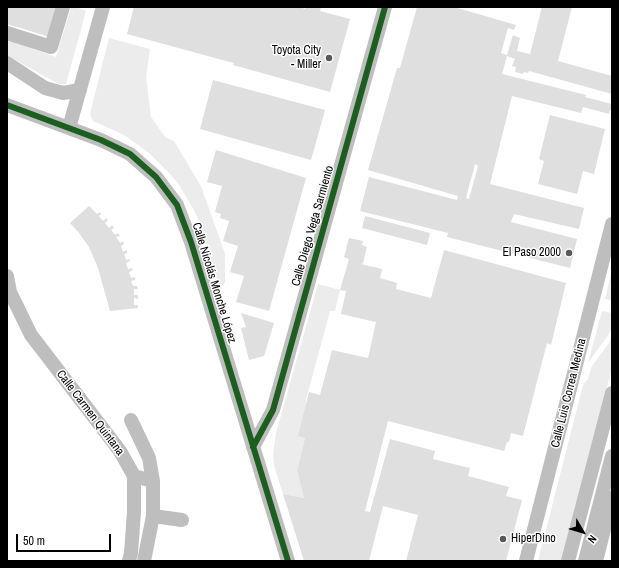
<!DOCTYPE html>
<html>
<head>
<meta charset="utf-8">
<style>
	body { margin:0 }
	#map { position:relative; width:619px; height:568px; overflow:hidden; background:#fff; font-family:"Archivo Narrow",sans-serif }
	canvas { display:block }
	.frame { position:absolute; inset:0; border:8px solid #000; pointer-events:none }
	.north { position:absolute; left:563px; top:512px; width:40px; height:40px; -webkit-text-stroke:3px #fff; paint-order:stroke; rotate:128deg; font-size:11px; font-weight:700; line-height:16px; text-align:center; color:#000 }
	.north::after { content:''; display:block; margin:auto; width:14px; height:18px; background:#000; clip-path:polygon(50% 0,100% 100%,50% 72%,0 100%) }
	.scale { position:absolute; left:16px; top:534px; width:95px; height:18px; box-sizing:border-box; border:2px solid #000; border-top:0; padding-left:5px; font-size:12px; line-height:14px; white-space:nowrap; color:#000; -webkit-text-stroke:3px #fff; paint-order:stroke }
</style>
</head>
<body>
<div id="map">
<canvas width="619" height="568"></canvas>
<div class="frame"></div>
<div class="north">N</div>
<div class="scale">50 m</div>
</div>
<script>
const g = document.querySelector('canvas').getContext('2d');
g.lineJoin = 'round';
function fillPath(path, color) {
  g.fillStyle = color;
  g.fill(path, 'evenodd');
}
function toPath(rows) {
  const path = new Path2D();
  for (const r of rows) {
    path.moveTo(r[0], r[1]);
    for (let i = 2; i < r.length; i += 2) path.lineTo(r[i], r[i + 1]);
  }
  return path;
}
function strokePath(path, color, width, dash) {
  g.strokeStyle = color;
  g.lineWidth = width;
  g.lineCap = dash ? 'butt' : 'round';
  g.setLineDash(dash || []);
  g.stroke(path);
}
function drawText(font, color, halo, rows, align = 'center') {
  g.font = font + ' "Archivo Narrow",sans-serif';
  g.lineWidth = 3;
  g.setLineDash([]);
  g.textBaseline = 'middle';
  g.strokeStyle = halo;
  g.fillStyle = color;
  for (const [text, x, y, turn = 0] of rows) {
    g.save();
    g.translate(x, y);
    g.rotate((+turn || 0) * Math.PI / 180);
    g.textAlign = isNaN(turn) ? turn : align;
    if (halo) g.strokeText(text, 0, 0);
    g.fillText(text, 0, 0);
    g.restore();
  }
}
fillPath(toPath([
	[71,7,78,7,78,8,86,11,66,84,60,84,51,80,7,55,7,40,56,57],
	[109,38,150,49,146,77,151,117,165,137,174,141,201,186,225,254,225,282,220,289,200,224,194,210,179,185,170,174,149,153,124,135,93,121,90,114],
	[612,270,612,301,605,299],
	[318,284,340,290,335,311,330,311,306,400,305,438,297,471,304,498,283,494,274,466,273,454,276,433],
	[602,311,612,313,612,327,609,334,588,363],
	[612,334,612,368,583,484,562,561,538,561,583,385,588,379,592,366,609,343]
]), '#ececec');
fillPath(toPath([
	[7,7,58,7,50,37,7,24],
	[134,7,300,7,305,9,305,7,321,7,320,11,350,19,330,92,233,65,234,63,226,61,127,34],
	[417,7,454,7,516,25,514,30,508,28,501,53,507,55,513,35,520,38,517,51,530,54,542,7,572,7,558,61,612,76,612,94,529,71,528,73,524,72,523,74,515,72,516,67,512,66,515,59,507,56,502,74,586,95,585,97,612,104,612,111,610,110,609,114,583,107,581,113,512,96,490,184,584,208,579,229,514,214,511,222,577,239,570,268,447,237,448,233,360,211,369,177,457,200,458,196,368,170,397,68,400,68],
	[475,164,478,166,469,199,466,198],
	[213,80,325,110,311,160,200,129],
	[550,115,605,129,594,174,583,171,577,194,538,184,544,161,539,159],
	[216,150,306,178,269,311,236,302,244,276,230,272,238,246,223,241,229,221,220,218,221,214,215,212,222,186,207,182],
	[89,206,97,214,100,212,101,214,99,216,103,221,106,218,108,220,105,223,109,228,112,225,114,228,111,230,115,235,118,233,120,236,116,237,120,243,123,241,124,244,121,246,123,252,127,250,127,253,124,254,126,260,130,259,130,261,126,263,128,269,132,268,133,270,129,272,131,278,135,277,135,280,131,281,133,286,137,286,138,289,134,289,134,295,138,295,138,299,134,298,134,305,138,305,138,308,110,311,98,268,89,247,79,233,70,223],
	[365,216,430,233,427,245,362,228],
	[349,238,363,241,362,245,367,247,363,263,361,264,382,269,380,278,397,283,396,289,431,298,444,250,566,283,551,345,547,343,523,436,511,433,509,442,507,442,504,451,388,421,365,511,370,512,390,439,435,451,433,459,470,468,468,476,509,487,506,496,522,500,506,561,406,561,418,515,383,506,369,561,304,561,283,494,304,498,297,471,305,438,298,436,309,392,320,395,332,350,368,358,376,322,341,314,346,291,340,290,349,259,344,257],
	[241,313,274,323,264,356,249,360,241,328,246,327]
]), '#dfdfdf');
strokePath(toPath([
	[7,33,51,47,63,7],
	[7,63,45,88,63,93,80,90],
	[7,105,101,140,130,154,156,177,177,205,191,242,288,561],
	[69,128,103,7],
	[7,276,10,292,31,335,120,451,134,476,134,512,131,553,129,561],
	[131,420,149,458,153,481],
	[253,447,273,410,385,7],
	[134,476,153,481,153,516,144,561],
	[153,516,182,520],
	[526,561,612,224],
	[568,561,612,393],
	[585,561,612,456],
	[596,561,612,498]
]), '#bebebe', 14);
strokePath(toPath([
	[7,105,101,140,130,154,156,177,177,205,191,242,288,561],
	[253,447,273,410,385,7]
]), '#1b5e20', 6);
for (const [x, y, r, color] of [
	[329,58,4,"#595959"],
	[569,253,4,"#595959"],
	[503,539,4,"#595959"]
]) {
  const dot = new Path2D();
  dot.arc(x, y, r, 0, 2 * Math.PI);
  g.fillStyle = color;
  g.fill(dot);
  strokePath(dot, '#fff', 1.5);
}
drawText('12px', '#000', '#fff', [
	["Toyota City",321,51],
	["- Miller",321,65],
	["El Paso 2000",561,253],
	["HiperDino",511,539,"left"]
], 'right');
drawText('12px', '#000', '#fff', [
	["Calle Diego Vega Sarmiento",313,226,-74],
	["Calle Nicolás Monche López",214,283,73],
	["Calle Luis Correa Medina",569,393,-76],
	["Calle Carmen Quintana",90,413,53]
]);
</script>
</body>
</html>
